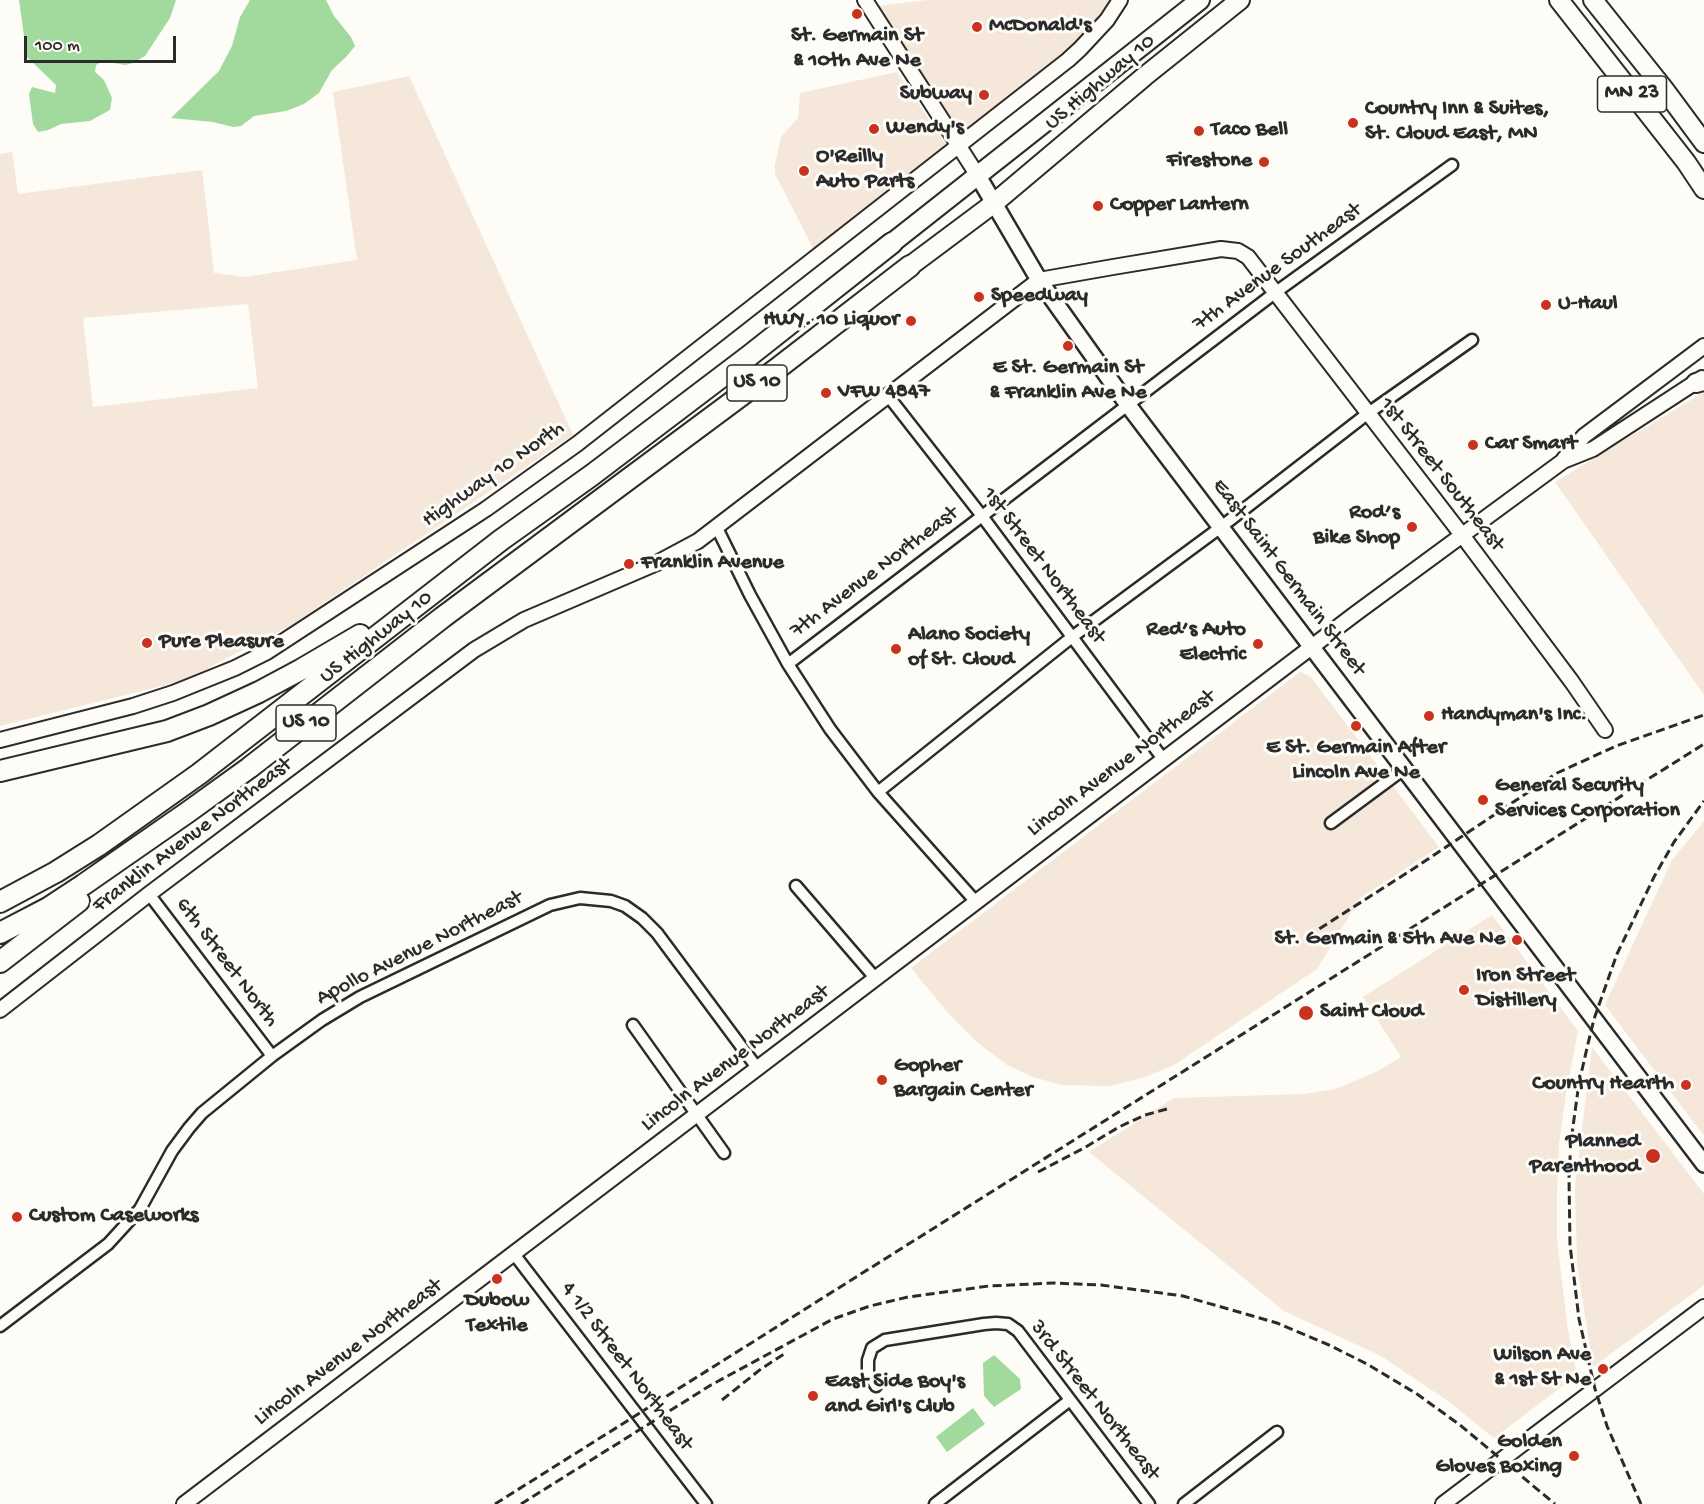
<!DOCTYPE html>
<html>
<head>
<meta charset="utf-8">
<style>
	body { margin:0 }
	#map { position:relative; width:1704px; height:1504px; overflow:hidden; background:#fdfcf7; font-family:"Gochi Hand",sans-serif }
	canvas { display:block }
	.scale { position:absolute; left:24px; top:36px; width:152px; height:27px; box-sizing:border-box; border:3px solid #2b2b2b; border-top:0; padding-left:8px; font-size:18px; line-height:21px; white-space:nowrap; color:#2b2b2b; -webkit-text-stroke:4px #fdfcf7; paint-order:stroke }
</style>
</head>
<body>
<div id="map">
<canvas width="1704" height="1504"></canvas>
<div class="scale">100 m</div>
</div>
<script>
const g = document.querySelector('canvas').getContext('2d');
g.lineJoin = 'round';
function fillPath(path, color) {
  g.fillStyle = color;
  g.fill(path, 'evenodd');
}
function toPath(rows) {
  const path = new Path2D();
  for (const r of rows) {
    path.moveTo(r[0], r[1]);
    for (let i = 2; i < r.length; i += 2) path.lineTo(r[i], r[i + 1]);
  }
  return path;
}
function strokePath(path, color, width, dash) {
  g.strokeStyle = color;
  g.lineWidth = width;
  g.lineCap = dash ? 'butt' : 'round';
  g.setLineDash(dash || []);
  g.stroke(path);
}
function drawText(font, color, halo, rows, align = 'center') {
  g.font = font + ' "Gochi Hand",sans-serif';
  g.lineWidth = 6;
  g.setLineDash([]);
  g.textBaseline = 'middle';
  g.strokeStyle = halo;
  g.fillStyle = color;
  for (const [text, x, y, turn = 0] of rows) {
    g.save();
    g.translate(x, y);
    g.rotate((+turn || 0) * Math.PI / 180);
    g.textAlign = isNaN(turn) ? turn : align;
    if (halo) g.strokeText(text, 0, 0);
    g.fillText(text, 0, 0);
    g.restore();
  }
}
fillPath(toPath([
	[928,0,1113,0,1095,28,1082,43,960,136,876,6],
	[897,72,946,145,814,250,775,174,775,165,781,137,798,118,800,93],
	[409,76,573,435,290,626,215,664,194,678,0,726,0,154,12,152,18,194,202,170,214,273,244,277,357,260,333,92],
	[248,304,258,388,93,407,83,318],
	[1704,392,1704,695,1555,482],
	[1300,672,1310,676,1439,847,1360,898,1317,969,1174,1065,1145,1077,1110,1086,1062,1085,1033,1077,1007,1065,978,1043,949,1014,911,968],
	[1704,821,1704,1136,1605,1005,1672,860],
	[1492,915,1578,1031,1566,1094,1559,1144,1557,1192,1557,1238,1562,1282,1568,1330,1577,1375,1494,1438,1448,1401,1381,1356,1284,1311,1089,1152,1174,1098,1305,1094,1336,1089,1378,1071,1401,1057,1363,997],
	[1592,1047,1704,1194,1704,1285,1593,1367,1577,1264,1575,1187]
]), '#f5e7d9');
fillPath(toPath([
	[19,0,176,0,170,18,145,56,133,63,125,65,103,61,96,65,95,72,104,80,112,98,110,110,90,121,61,124,48,130,38,132,33,124,29,94,32,87,55,93,56,85,27,57],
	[250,0,326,0,334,16,351,37,355,46,346,57,332,70,319,93,304,104,286,111,254,116,241,126,233,127,213,122,171,118,219,71,232,46,240,17],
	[994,1355,1020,1379,1021,1389,994,1407,984,1396,983,1363],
	[973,1408,985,1424,947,1452,936,1437]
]), '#a2d99d');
const minor = toPath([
	[889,397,982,516,1163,759],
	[717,528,750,595,788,664,830,729,878,792,976,902],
	[788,664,1276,292,1452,165],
	[878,792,1072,637,1221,527,1367,414,1472,340],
	[1331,823,1404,769],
	[796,886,876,979],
	[149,894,272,1056],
	[633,1025,724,1153],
	[514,1254,706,1504],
	[0,1326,108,1244,140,1209,172,1151,189,1128,202,1113,272,1056,322,1020,360,997,550,905,580,898,611,901,625,906,642,918,657,933,758,1069],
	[876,1386,868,1373,868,1360,872,1348,885,1340,984,1324,996,1323,1008,1324,1018,1331,1149,1504],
	[935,1504,1070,1400],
	[1184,1504,1277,1432]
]);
const tertiary = toPath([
	[865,0,978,176],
	[1564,459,1584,436,1704,346],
	[0,740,133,706,173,693,235,668,267,652,486,509,577,444,1068,60,1080,49,1107,20,1120,0],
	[0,1010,149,894,474,650,524,620,657,563,698,541,1039,280,1113,267,1221,249,1238,251,1248,257,1462,535,1572,682,1605,730],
	[184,1504,1355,614,1563,461,1593,449,1702,378],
	[1443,1504,1704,1307]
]);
const secondary = toPath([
	[978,176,1039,280,1128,405,1704,1164]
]);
const trunk = toPath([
	[1559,0,1686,162,1704,189],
	[1593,0,1664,89,1704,143],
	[892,243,1200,0],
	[910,266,993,204,1145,76,1240,0],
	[1696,383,1704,381]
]);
const motorway = toPath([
	[0,771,167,731,209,715,259,692,302,669,360,635],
	[0,902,56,872,99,845,199,774,501,540,592,475,749,356,892,243],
	[0,933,48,908,83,885,188,812,249,768,443,617,778,368,910,266],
	[0,962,79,901]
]);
strokePath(minor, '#2b2b2b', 15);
strokePath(tertiary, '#2b2b2b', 18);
strokePath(secondary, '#2b2b2b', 20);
strokePath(trunk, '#2b2b2b', 22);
strokePath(motorway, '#2b2b2b', 24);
strokePath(minor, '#fdfcf7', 10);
strokePath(tertiary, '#fdfcf7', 14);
strokePath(secondary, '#fdfcf7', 15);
strokePath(trunk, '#fdfcf7', 18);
strokePath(motorway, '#fdfcf7', 20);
strokePath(toPath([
	[1308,936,1413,869,1557,773,1616,746,1704,715],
	[1038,1172,1084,1148,1119,1127,1145,1115,1167,1109],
	[722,1400,761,1369,787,1352],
	[495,1504,1704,744],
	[521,1504,711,1385,833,1319,870,1306,908,1297,989,1286,1054,1283,1101,1285,1183,1296,1277,1323,1329,1345,1367,1364,1417,1394,1460,1425,1555,1504],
	[1641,1504,1607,1426,1595,1389,1579,1319,1570,1245,1569,1177,1571,1141,1579,1083,1587,1048,1594,1019,1617,954,1654,877,1674,842,1704,801]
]), '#2b2b2b', 3, [9, 4.5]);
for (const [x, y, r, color] of [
	[857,14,6,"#c8321e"],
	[977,27,6,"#c8321e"],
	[984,95,6,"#c8321e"],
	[1353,123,6,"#c8321e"],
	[874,129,6,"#c8321e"],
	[1199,131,6,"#c8321e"],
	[1264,162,6,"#c8321e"],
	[804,171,6,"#c8321e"],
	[1098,206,6,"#c8321e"],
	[979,297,6,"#c8321e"],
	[1546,305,6,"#c8321e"],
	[911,321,6,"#c8321e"],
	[1068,346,6,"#c8321e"],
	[826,393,6,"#c8321e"],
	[1473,445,6,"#c8321e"],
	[1412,527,6,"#c8321e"],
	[629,564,6,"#c8321e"],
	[147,643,6,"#c8321e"],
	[1258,644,6,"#c8321e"],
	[896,649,6,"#c8321e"],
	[1429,716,6,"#c8321e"],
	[1356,726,6,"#c8321e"],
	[1483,800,6,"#c8321e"],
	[1517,940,6,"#c8321e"],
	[1464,990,6,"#c8321e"],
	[1306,1013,8,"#c8321e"],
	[882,1080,6,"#c8321e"],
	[1686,1085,6,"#c8321e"],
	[1653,1156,8,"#c8321e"],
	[17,1217,6,"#c8321e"],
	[497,1279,6,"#c8321e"],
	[1603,1369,6,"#c8321e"],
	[813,1396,6,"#c8321e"],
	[1574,1456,6,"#c8321e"]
]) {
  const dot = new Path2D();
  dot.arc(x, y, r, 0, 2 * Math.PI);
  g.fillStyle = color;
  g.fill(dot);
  strokePath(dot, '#fdfcf7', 2);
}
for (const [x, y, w] of [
	[1632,94,69],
	[757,383,60],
	[306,723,60]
]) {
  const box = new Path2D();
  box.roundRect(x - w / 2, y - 18, w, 36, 4.5);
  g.fillStyle = '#fdfcf7';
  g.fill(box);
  strokePath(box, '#2b2b2b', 1.5);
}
drawText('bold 21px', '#2b2b2b', null, [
	["MN 23",1632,94],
	["US 10",757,383],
	["US 10",306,723]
]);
drawText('bold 22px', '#2b2b2b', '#fdfcf7', [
	["McDonald's",989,27],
	["St. Germain St",857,37,"center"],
	["& 10th Ave Ne",857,62,"center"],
	["Subway",972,95,"right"],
	["Country Inn & Suites,",1365,110],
	["St. Cloud East, MN",1365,135],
	["Wendy's",886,129],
	["Taco Bell",1211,131],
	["O'Reilly",816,158],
	["Auto Parts",816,183],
	["Firestone",1252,162,"right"],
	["Copper Lantern",1110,206],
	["Speedway",991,297],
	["U-Haul",1558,305],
	["HWY. 10 Liquor",899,321,"right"],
	["E St. Germain St",1068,369,"center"],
	["& Franklin Ave Ne",1068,394,"center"],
	["VFW 4847",838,393],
	["Car Smart",1485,445],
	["Rod’s",1400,514,"right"],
	["Bike Shop",1400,539,"right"],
	["Franklin Avenue",641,564],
	["Red’s Auto",1246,631,"right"],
	["Electric",1246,656,"right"],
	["Alano Society",908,636],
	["of St. Cloud",908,661],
	["Pure Pleasure",159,643],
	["Handyman's Inc.",1441,716],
	["E St. Germain After",1356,749,"center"],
	["Lincoln Ave Ne",1356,774,"center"],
	["General Security",1495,787],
	["Services Corporation",1495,812],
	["St. Germain & 5th Ave Ne",1505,940,"right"],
	["Iron Street",1476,977],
	["Distillery",1476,1002],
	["Saint Cloud",1320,1013],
	["Gopher",894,1067],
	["Bargain Center",894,1092],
	["Country Hearth",1674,1085,"right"],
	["Planned",1640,1143,"right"],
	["Parenthood",1640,1168,"right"],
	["Custom Caseworks",29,1217],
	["Dubow",497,1302,"center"],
	["Textile",497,1327,"center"],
	["Wilson Ave",1591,1356,"right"],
	["& 1st St Ne",1591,1381,"right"],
	["East Side Boy's",825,1383],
	["and Girl's Club",825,1408],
	["Golden",1562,1443,"right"],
	["Gloves Boxing",1562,1468,"right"]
], 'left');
drawText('22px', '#2b2b2b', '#fdfcf7', [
	["US Highway 10",1101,83,-40],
	["7th Avenue Southeast",1278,268,-36],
	["Highway 10 North",494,475,-35],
	["1st Street Southeast",1441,475,52],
	["1st Street Northeast",1043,566,53],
	["7th Avenue Northeast",875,573,-37],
	["East Saint Germain Street",1288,578,53],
	["US Highway 10",377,638,-38],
	["Lincoln Avenue Northeast",1122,764,-37],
	["Franklin Avenue Northeast",193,836,-37],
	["Apollo Avenue Northeast",420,949,-27],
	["6th Street North",226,963,53],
	["Lincoln Avenue Northeast",736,1059,-37],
	["Lincoln Avenue Northeast",349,1353,-37],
	["4 1/2 Street Northeast",626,1367,53],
	["3rd Street Northeast",1094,1401,52]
]);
</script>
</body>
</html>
